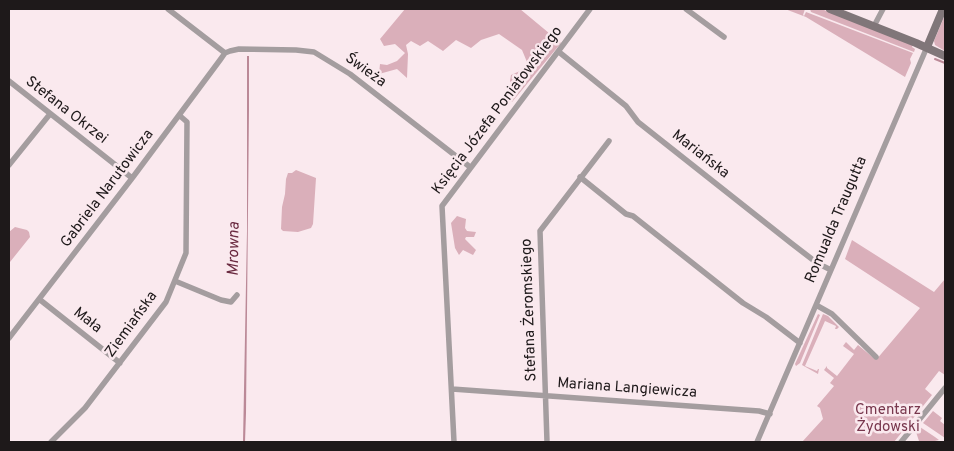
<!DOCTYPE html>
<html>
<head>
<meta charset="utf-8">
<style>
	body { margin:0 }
	#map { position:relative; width:954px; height:451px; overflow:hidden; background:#fae9ee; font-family:Overpass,sans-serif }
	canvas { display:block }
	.frame { position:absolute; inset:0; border:10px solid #1e191a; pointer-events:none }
</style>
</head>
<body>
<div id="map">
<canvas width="954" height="451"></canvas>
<div class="frame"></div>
</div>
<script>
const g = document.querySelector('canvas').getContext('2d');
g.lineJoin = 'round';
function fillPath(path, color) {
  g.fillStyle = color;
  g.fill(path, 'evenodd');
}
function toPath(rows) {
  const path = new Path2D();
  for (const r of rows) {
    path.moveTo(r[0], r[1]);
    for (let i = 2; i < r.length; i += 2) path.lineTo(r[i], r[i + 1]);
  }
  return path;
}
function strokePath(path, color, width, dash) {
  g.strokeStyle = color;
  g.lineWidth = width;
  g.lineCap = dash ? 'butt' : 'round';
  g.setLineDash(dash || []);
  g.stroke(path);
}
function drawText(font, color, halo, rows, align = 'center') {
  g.font = font + ' Overpass,sans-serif';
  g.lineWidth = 5;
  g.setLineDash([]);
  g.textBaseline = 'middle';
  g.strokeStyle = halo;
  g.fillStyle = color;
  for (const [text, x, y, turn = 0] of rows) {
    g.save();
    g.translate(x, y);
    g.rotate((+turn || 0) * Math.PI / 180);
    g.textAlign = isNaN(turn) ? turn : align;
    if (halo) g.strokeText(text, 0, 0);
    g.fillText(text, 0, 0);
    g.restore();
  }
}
fillPath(toPath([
	[405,9,520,9,561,43,512,102,502,97,513,87,510,81,511,75,520,71,527,62,522,50,499,34,481,40,471,48,456,40,443,51,428,41,420,46,411,41,406,45,408,54,407,78,397,69,379,74,380,64,387,65,397,61,405,53,395,44,384,46,380,39],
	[785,9,805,9,803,15,804,16,806,12,913,53,910,59,911,63,905,77,806,17],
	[810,9,824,10,913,45,912,47,915,49,914,52,811,12],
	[945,15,945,51,935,45,934,41],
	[296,170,316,178,313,224,311,228,298,232,283,231,281,229,282,207,285,194,286,179,288,173,292,173],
	[457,216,466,219,465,228,467,231,476,232,474,237,466,237,465,239,476,250,473,255,463,250,459,255,455,248,451,223],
	[15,227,27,230,29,232,30,237,10,262,9,261,9,232],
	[852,240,934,292,945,279,945,375,939,371,925,389,932,395,894,442,802,442,823,419,820,408,817,406,834,386,830,383,834,378,824,370,827,366,827,368,837,376,854,354,843,346,846,342,854,350,858,345,876,360,920,308,845,259],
	[818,314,820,315,800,363,796,366,795,364],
	[823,314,828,316,839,327,837,329,835,329,836,326,825,321,805,366,817,371,818,369,819,369,818,374,802,365],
	[933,411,942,418,940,421,945,425,945,438,923,423],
	[920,427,935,437,939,440,931,442,919,441,916,432]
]), '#daafba');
fillPath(toPath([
	[247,56,249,56,249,109,246,413,245,442,243,442,247,231]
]), '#bb8997');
strokePath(toPath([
	[935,59,945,63]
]), '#bb8997', 2);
strokePath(toPath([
	[168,9,225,53],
	[686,9,724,37],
	[874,26,883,9],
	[559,52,626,106,638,122,791,243,817,263,831,270],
	[9,81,132,178],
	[9,165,50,114],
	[580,177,626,214,633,216,743,303,766,317,800,343],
	[175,281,221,300,231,302,237,295],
	[39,299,120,363],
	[816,305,832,314,876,357],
	[9,338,133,177,220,60,225,53,230,51,239,49,296,50,314,52,350,74,470,167],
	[452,389,759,411,770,414],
	[51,442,85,408,166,302,186,253,187,122,179,115],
	[454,442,442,206,590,9],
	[547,442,540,231,609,141],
	[757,442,927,47],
	[901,442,945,388]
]), '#a49d9f', 5.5);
strokePath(toPath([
	[830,9,916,43,945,56],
	[927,47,943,9]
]), '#807679', 8);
drawText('15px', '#1e191a', '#fae9ee', [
	["Świeża",365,71,36],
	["Stefana Okrzei",66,111,38],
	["Księcia Józefa Poniatowskiego",498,111,-53],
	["Mariańska",700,155,38],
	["Gabriela Narutowicza",108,189,-53],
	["Romualda Traugutta",837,220,-67],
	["Stefana Żeromskiego",530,310,-92],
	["Mała",87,321,38],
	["Ziemiańska",132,325,-54],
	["Mariana Langiewicza",627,389,4]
]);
drawText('15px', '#78374d', '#fae9ee', [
	["Cmentarz",888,411],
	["Żydowski",888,428]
]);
drawText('italic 16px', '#6a2a40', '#fae9ee', [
	["Mrowna",235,249,-89]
]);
</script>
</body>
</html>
